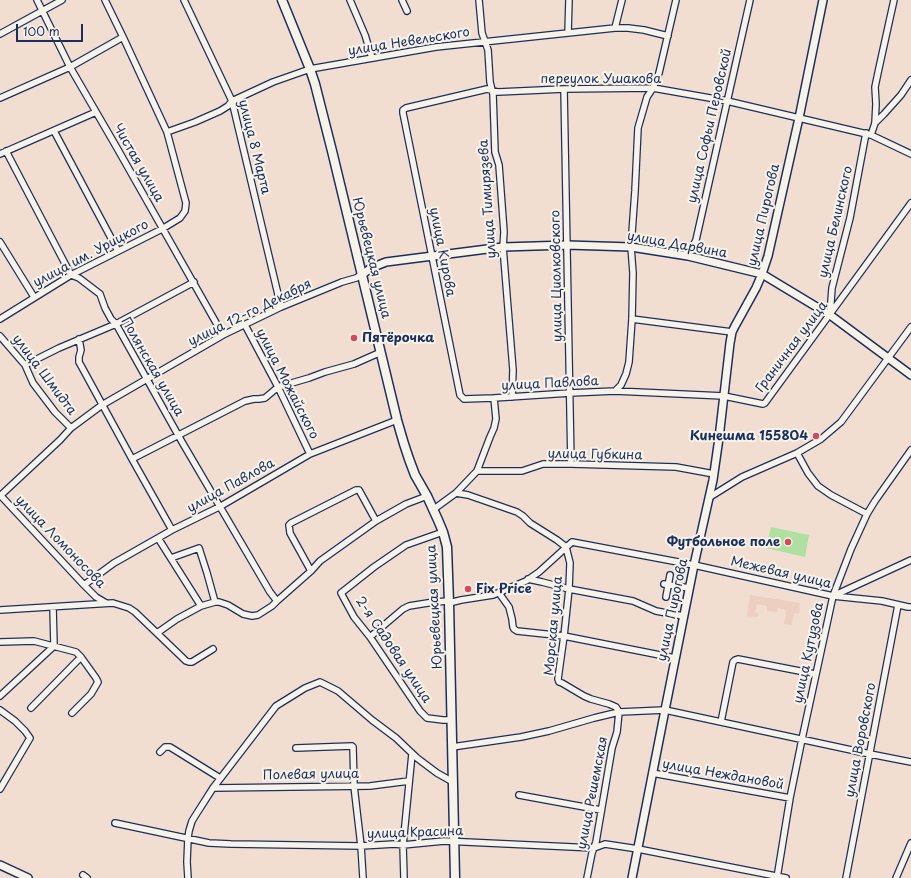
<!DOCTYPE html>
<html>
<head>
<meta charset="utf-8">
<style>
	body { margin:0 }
	#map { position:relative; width:911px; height:878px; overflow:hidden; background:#f1ded1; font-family:"Playpen Sans",sans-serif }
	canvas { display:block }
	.scale { position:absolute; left:16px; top:24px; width:67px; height:18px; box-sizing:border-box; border:2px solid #1b2f5e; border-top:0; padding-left:5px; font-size:12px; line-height:14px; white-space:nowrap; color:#1b2f5e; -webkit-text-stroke:3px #f7f3e8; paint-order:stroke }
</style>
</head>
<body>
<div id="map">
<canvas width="911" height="878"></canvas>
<div class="scale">100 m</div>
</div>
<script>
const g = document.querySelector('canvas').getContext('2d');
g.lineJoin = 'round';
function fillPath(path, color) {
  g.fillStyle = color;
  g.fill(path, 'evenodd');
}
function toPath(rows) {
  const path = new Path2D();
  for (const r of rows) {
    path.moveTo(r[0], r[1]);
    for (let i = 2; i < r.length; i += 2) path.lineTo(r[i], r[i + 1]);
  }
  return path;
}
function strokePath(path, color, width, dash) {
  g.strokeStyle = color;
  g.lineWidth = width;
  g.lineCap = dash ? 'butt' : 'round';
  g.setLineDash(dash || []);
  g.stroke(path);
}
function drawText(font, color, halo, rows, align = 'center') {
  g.font = font + ' "Playpen Sans",sans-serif';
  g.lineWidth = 4;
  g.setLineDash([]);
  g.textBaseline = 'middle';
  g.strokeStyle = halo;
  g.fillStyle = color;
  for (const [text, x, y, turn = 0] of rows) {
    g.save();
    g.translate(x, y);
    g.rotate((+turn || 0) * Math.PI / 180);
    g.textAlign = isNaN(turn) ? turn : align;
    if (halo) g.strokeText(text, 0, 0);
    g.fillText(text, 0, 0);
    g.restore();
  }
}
fillPath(toPath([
	[750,595,800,603,799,614,794,613,792,625,784,624,786,610,778,608,777,612,767,611,767,606,757,604,755,612,758,613,758,617,747,616]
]), '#edcfc1');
fillPath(toPath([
	[771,527,809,535,805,557,766,548]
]), '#ade0a1');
const minor = toPath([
	[37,0,70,67,117,148,223,335],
	[184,0,232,101,281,307],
	[350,0,365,35,372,58],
	[402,0,407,11],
	[479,0,482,33,488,50,490,82,493,94,495,152,499,165,504,232,503,247,513,370,512,397],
	[615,28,622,0],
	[568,33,569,0],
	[0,34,62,0],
	[564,89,571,464],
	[0,98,70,67,123,37],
	[875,123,884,114,901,95,911,80],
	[54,131,118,251],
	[167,132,195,122,220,111,228,106,232,101,273,82,310,69,436,47,615,28,628,28,644,30,668,36],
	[871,135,875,123,876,104,875,87,879,68,894,0],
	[6,151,71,275,79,278,100,294,105,308,111,319,116,324,182,442,270,592,277,601],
	[0,154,96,112],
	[911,154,871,135,727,101,653,88,564,89,498,92,487,89,406,108,403,110,403,113,460,395,464,399,494,398,570,393,615,391,724,396,763,404,765,403,911,203],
	[0,242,34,297],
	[688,256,696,240,750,0],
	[830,315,832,288,850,218,866,133],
	[0,319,71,275,162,229,180,218,185,211,186,203,167,132,123,37,105,0],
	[632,319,732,332],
	[245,325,278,387,310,454],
	[0,336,25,365,33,383,55,412,71,428],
	[79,339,81,350,79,357,79,362,132,459,172,530],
	[25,365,59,348,116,324,194,282],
	[615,391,621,385,626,374,629,362,632,319,633,273,631,247,635,191,638,128,647,97,653,88,659,73,676,0],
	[797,453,808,473,818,486,831,495,867,514],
	[132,459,245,401,254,399,259,399,265,398,278,387,309,378,325,372,354,364,381,352],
	[477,471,522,471,543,464,571,464,676,467,714,474],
	[456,493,468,495,517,512,523,516,530,523,557,540,566,547,570,563,569,589,564,636,558,679,559,682,562,683,584,696,591,699,609,704,616,707,619,712],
	[0,495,84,585,96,597,106,603],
	[1,495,60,440,71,428,102,405,223,335,281,307,342,282,356,278,363,274],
	[710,497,742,477,797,453,821,439,841,422,911,327],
	[434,509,456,493,477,471,490,437,494,428,496,419,494,398],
	[443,532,406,545,374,567,341,593,354,617,370,637,420,711,427,718,443,720,452,720],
	[158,538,201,606],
	[171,558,199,548,207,573,215,602],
	[311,571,290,533,289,525,291,523,356,490,359,490,376,521],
	[528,579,542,582,569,589,633,601,656,611,683,616],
	[664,584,689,588],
	[84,585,114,563,172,530,221,506,310,454,397,420],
	[499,593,509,607,512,619,513,627,514,629,517,631,564,636,675,658],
	[833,596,911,560],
	[666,597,670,575],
	[449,603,461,600,493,595,526,581,539,572,572,542,694,565,833,596,882,601,908,607,911,607],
	[0,610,113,603,129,608,135,612,186,661,189,662,192,662,213,649],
	[157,633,177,619,201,606,215,602,219,602,228,605,243,614,252,616,258,615,272,606,277,601,311,571,320,561,376,521,406,504,427,496],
	[370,637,403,609,409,606,434,602,449,601],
	[0,642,34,641,76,652,81,657,96,678,98,682,91,694,72,713],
	[0,696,54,646,53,607],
	[31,708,81,657],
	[0,710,15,721,25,731,30,738,0,789],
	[721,722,733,662,735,660,738,659,815,674],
	[452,747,521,737,549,731,594,718,619,712,665,710,870,754,911,762],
	[296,748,352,746,353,747,354,786,361,846,363,878],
	[160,752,165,747,170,747,220,778],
	[652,773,790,798],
	[213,788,370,786,409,781],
	[519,795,601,810],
	[115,823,209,843,231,844,361,846,395,844,403,845,444,841,594,848,605,844,638,849,786,878],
	[83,875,87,878],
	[188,878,187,862,188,838,189,831,192,821,197,813,213,788,276,706,305,688,320,682,338,691,372,720,396,738,417,758,437,773,453,782],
	[404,878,403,845,412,754],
	[587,878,592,853,596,842,612,748,617,732,619,712],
	[777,878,790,798,802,739,833,596,851,549,867,514,875,501,911,450],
	[846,878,898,605],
	[896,878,911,843]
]);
const tertiary = toPath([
	[363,274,371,268,386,262,503,247,567,245,631,247,688,256,762,274,830,315,911,375],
	[0,865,28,878],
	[632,878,665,710,694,565,713,480,719,438,730,343,732,332,735,326,756,288,762,274,768,256,799,118,823,0]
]);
const secondary = toPath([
	[282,0,310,69,315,84,332,151,397,420,404,444,409,459,415,475,427,496,438,520,443,532,447,547,449,603,455,878]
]);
strokePath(minor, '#1b2f5e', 8);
strokePath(tertiary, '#1b2f5e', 10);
strokePath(secondary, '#1b2f5e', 11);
strokePath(minor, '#f7f3e8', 5.5);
strokePath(tertiary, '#f7f3e8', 7);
strokePath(secondary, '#f7f3e8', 8);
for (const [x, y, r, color] of [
	[354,338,4,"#d1495b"],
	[816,436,4,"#d1495b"],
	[788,542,4,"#d1495b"],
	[468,589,4,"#d1495b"]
]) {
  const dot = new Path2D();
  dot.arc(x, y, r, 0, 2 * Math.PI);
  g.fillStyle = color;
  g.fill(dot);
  strokePath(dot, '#f7f3e8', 1.5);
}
drawText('13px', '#1b2f5e', '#f7f3e8', [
	["улица Невельского",409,42,-9],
	["переулок Ушакова",601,79],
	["улица Софьи Перовской",710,126,-77],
	["улица 8 Марта",254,147,76],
	["Чистая улица",138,163,60],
	["улица Тимирязева",488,199,-94],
	["улица Пирогова",764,215,-77],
	["улица Белинского",836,222,-77],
	["улица Дарвина",677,245,10],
	["улица Кирова",442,252,79],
	["улица им. Урицкого",91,254,-28],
	["Юрьевецкая улица",371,258,76],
	["улица Циолковского",557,276,-91],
	["улица 12-го Декабря",250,313,-26],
	["Граничная улица",792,347,-53],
	["Полянская улица",152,367,60],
	["улица Шмидта",44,375,53],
	["улица Можайского",287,384,63],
	["улица Павлова",550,384,-3],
	["улица Губкина",595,455,1],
	["улица Павлова",231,486,-29],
	["улица Ломоносова",60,542,46],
	["Межевая улица",781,573,13],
	["Юрьевецкая улица",435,607,-93],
	["улица Пирогова",673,610,-78],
	["Морская улица",554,626,-85],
	["2-я Садовая улица",393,650,56],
	["улица Кутузова",809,653,-78],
	["улица Воровского",861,740,-79],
	["Полевая улица",311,775,-1],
	["улица Неждановой",723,775,10],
	["улица Решемская",593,793,-79],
	["улица Красина",415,833,-2]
]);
drawText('bold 13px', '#1b2f5e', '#f7f3e8', [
	["Пятёрочка",362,338],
	["Кинешма 155804",808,436,"right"],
	["Футбольное поле",780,542,"right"],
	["Fix Price",476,589]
], 'left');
</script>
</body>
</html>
